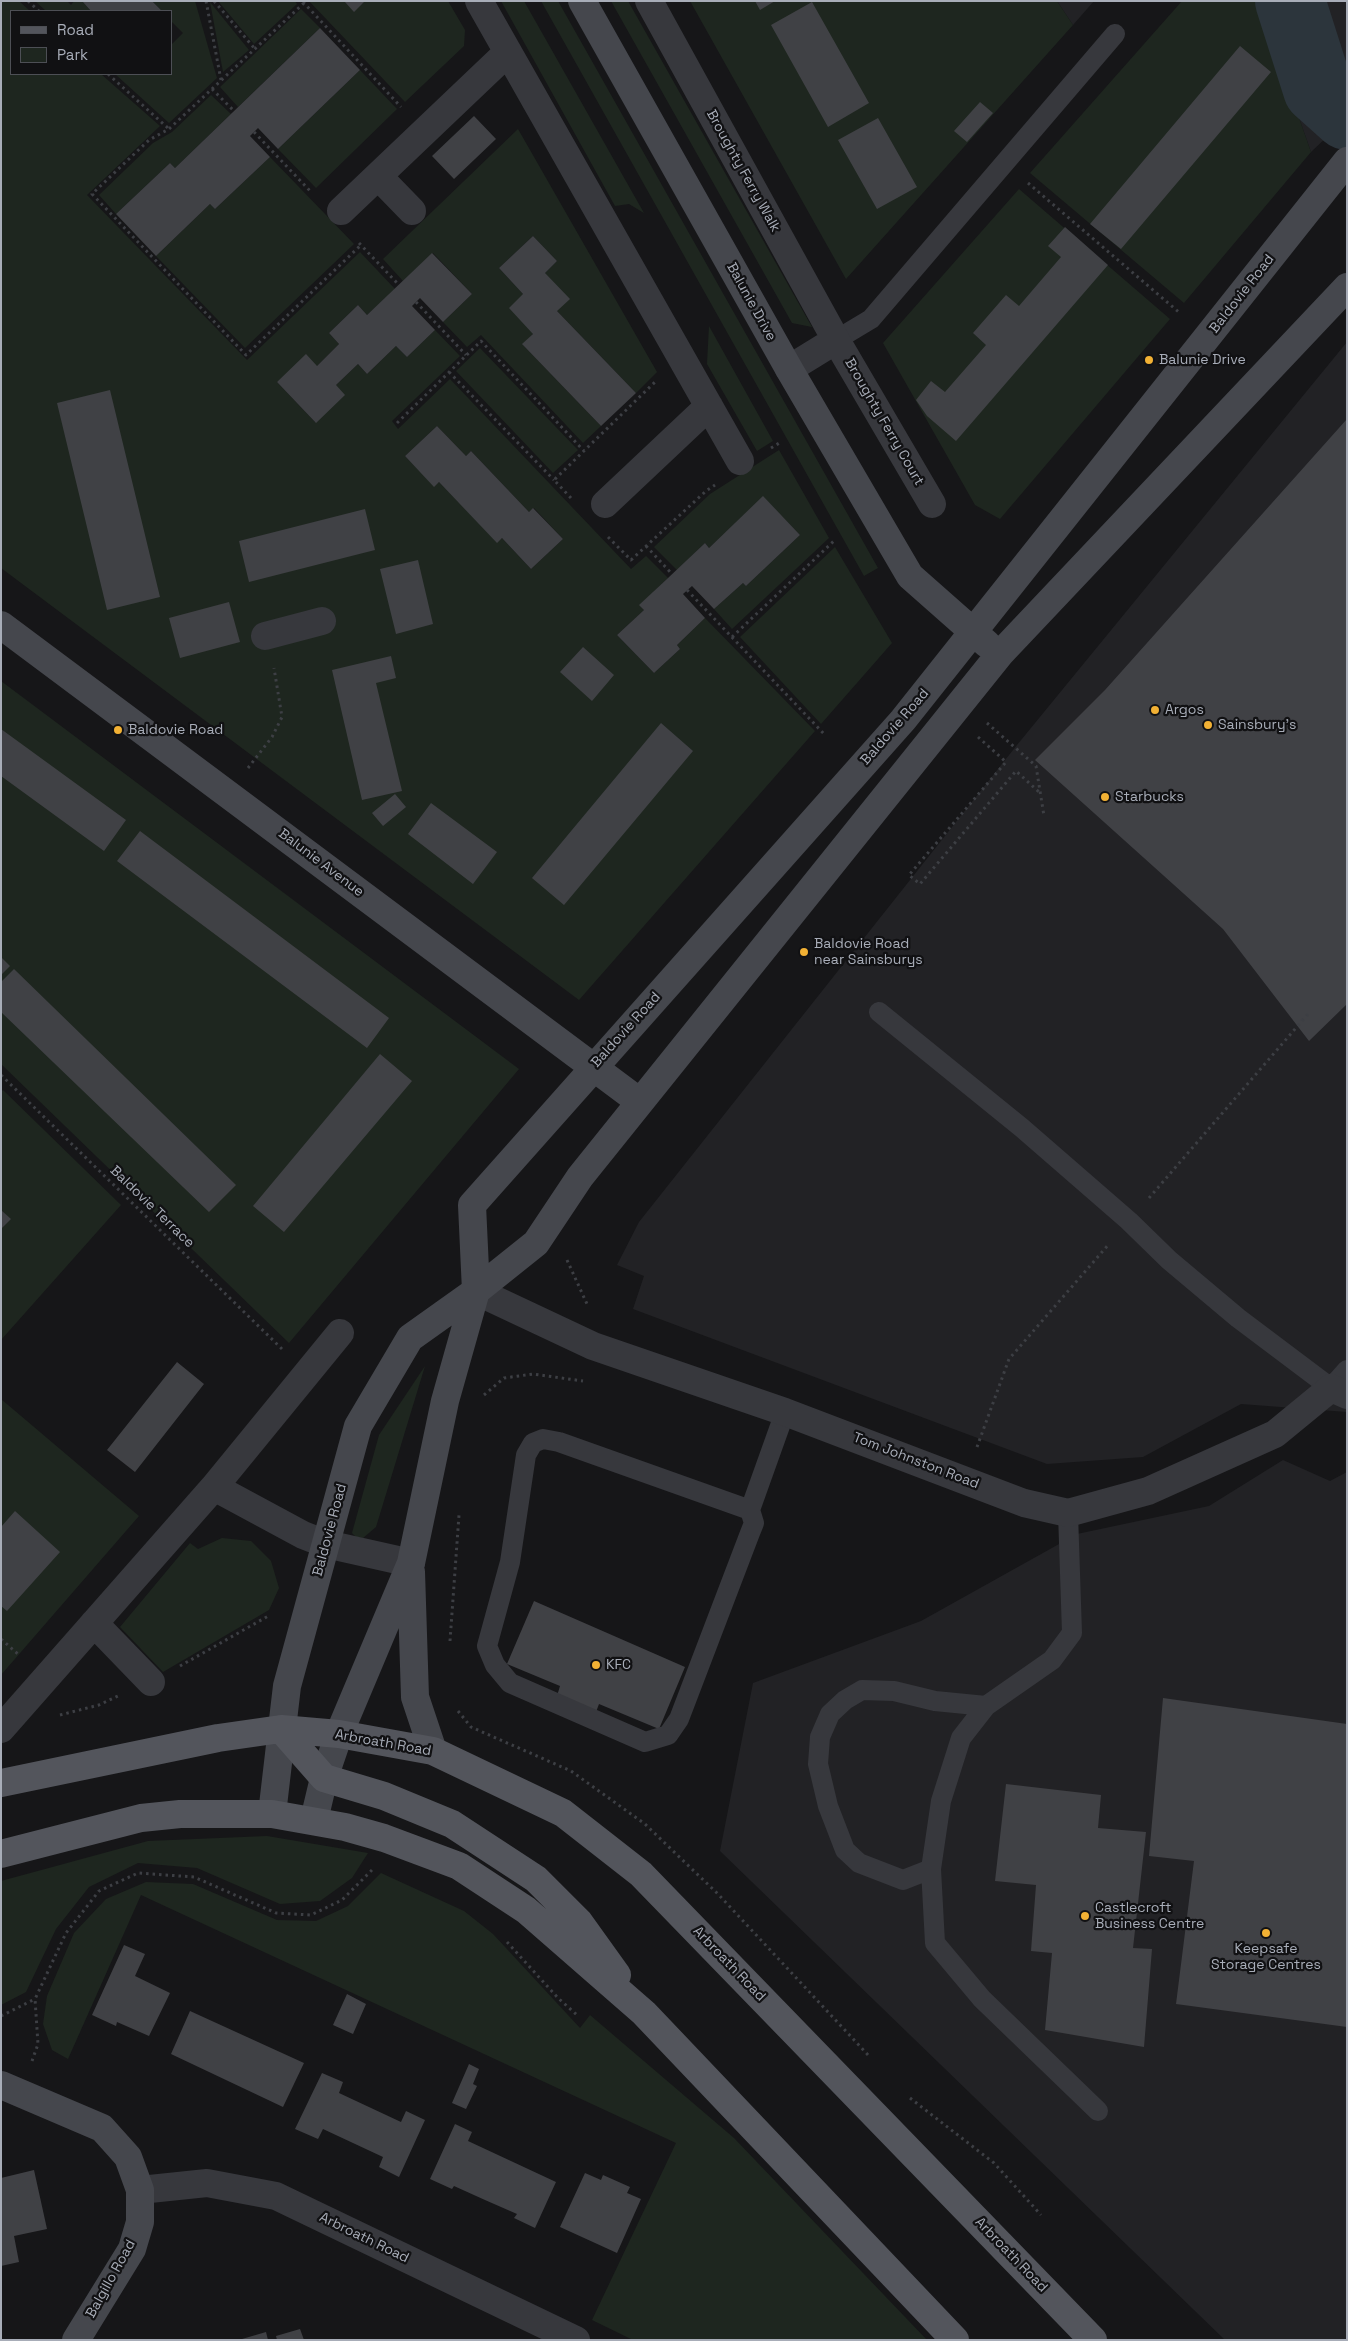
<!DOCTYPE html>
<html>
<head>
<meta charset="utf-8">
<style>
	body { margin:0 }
	#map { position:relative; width:1348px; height:2341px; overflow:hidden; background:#161618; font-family:"Space Grotesk",sans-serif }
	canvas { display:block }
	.frame { position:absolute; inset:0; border:2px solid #a8adb8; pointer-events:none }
	.legend { position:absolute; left:10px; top:10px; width:162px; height:65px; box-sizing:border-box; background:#111113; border:1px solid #4d4f55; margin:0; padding:6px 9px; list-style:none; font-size:15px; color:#a8adb8 }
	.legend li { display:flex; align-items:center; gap:10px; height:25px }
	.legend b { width:25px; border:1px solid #4d4f55 }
</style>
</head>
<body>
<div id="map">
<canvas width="1348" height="2341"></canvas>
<div class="frame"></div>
<ul class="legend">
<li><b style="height:6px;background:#53555c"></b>Road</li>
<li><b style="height:14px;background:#1e261f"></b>Park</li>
</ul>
</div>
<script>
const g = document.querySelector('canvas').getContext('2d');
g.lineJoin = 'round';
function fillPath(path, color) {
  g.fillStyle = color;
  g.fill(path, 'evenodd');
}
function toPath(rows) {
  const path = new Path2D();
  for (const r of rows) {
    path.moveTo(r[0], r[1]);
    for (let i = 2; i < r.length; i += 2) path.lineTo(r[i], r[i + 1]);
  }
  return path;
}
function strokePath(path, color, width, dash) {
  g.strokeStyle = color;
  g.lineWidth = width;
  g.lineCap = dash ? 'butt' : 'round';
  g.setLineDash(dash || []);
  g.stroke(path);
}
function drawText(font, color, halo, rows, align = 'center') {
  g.font = font + ' "Space Grotesk",sans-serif';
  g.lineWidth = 4.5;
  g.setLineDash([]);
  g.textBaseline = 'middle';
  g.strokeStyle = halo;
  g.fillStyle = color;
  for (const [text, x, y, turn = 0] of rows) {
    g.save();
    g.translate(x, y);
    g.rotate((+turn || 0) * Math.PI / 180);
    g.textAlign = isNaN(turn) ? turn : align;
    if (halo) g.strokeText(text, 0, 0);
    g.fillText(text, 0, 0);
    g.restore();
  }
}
fillPath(toPath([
	[1057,1,1094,1,1073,25],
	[1258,1,1347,1,1347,118,1311,152],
	[1347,342,1347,1412,1241,1404,1143,1457,1047,1464,633,1309,644,1276,617,1265,639,1222,1017,745],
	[1283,1460,1330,1481,1347,1472,1347,2340,1225,2340,720,1851,753,1683,921,1621,1077,1534,1209,1506]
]), '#222225');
fillPath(toPath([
	[1,1,19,1,30,11,11,11,11,74,101,74,160,126,87,195,247,360,360,252,395,289,367,315,358,305,329,333,339,344,317,366,277,382,315,422,336,385,358,364,367,374,396,346,407,357,435,330,460,356,392,421,398,429,450,379,631,569,646,556,668,578,640,605,644,610,617,635,654,673,680,649,677,645,705,618,815,731,579,1000,1,568],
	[437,426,466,456,471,451,529,512,534,508,563,539,531,569,502,538,497,542,439,482,434,486,405,456],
	[35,1,67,1,71,5,74,1,82,1,91,11,46,11],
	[152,1,195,1,217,78,169,123,115,74,171,74,171,45,183,33,171,21,171,11,162,11],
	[218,1,295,1,297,4,254,44],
	[309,1,344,1,354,11,365,1,448,1,465,30,464,46,405,102],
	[501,1,524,1,644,213,629,204,615,206],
	[541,1,558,1,878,568,864,576],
	[611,1,628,1,812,327,792,323],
	[690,1,1057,1,1073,25,846,279],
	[1182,1,1258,1,1311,152,1184,303,1030,173],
	[210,2,249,50,223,72],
	[301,9,320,28,238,107,220,87],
	[360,70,397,109,316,188,278,149],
	[211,95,231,114,175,168,170,163,116,214,99,195,153,143,172,132],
	[518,129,657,372,636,393,557,311,545,273,557,261,533,236,499,268,523,294,533,334,523,345,601,426,583,443,481,335,467,347,443,322,472,294,433,253,403,281,383,259],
	[270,157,354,244,245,348,156,256,210,204,215,209],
	[1019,189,1170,319,1000,519,975,505,883,343],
	[709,326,773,441,757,451,707,364],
	[480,348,578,450,553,473,456,371],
	[779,450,829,538,732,629,714,609,743,583,746,586,800,535,763,497,709,548,705,543,677,570,654,547,710,494],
	[835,547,892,643,821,724,740,637],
	[1,681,519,1069,289,1343,1,1064],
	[3,1090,121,1205,1,1340,1,1229,10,1219,1,1210,1,1092],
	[425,1366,376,1527,363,1538,356,1537,352,1533,379,1435],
	[1,1399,139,1516,1,1675],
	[222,1538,251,1541,271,1561,279,1588,269,1610,163,1672,120,1627,190,1543,198,1549],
	[267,1836,368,1853,352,1878,320,1901,280,1904,197,1868,138,1863,89,1887,56,1929,26,1992,1,2005,1,1881,148,1841],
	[381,1873,464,1911,493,1934,580,2028,590,2015,734,2138,927,2340,633,2340,592,2320,676,2143,141,1895,68,2059,52,2050,43,2024,47,1996,74,1933,106,1899,146,1882,193,1884,277,1920,316,1921,348,1906]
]), '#1e261f');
strokePath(toPath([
	[1290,1,1318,89,1347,115]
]), '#2c353c', 70);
fillPath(toPath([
	[82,1,152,1,162,11,91,11],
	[344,1,365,1,354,12],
	[755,1,775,1,760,10],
	[812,2,869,103,828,127,771,25],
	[320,28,360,70,278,149,258,128,250,136,270,157,215,209,210,204,156,256,116,214,170,163,175,168],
	[1240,46,1271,72,1121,249,1090,224],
	[980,102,993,113,967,142,954,131],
	[474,116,496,139,454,179,432,156],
	[878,118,917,187,877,209,838,140],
	[1065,227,1108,265,956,441,927,416,916,400,931,381,945,392,986,345,973,333,1006,295,1019,306,1061,257,1048,246],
	[533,236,557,261,545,273,570,299,557,311,636,393,601,426,522,344,533,334,509,308,523,294,499,268],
	[432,253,472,294,443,322,420,298,412,306,435,330,407,357,396,346,367,374,358,364,336,385,345,395,316,423,277,382,306,354,317,366,339,344,329,333,358,305,367,315],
	[110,390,160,597,107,610,57,403],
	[1347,419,1347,1004,1309,1041,1223,929,1035,760,1105,690],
	[437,426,466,456,471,451,529,512,533,508,563,539,531,569,502,538,497,543,439,482,434,487,405,456],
	[763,496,800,535,746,586,743,583,714,609,692,586,683,594,705,618,677,645,680,649,654,673,617,635,644,610,639,605,668,578,705,543,709,548],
	[365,509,375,550,249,582,239,541],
	[418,560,433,624,396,634,380,569],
	[229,602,240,642,180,658,169,618],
	[583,647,614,675,592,701,560,672],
	[391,656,396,678,376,683,402,791,362,800,332,670],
	[661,723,693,751,564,905,532,878],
	[1,729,126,820,104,851,1,776],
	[395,794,406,807,383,826,372,813],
	[431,803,497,852,473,884,408,834],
	[140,831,389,1018,367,1048,117,861],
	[1,957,10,966,1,975],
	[14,969,236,1185,209,1212,1,1012,1,982],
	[380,1054,412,1081,284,1232,253,1206],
	[1,1210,11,1219,1,1229],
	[177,1362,204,1384,135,1472,107,1450],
	[15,1511,60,1552,7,1611,1,1606,1,1527],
	[534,1601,685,1667,659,1729,599,1704,596,1712,557,1696,560,1686,507,1664],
	[1163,1698,1347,1724,1347,2027,1176,2004,1194,1861,1149,1856],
	[1006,1784,1101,1795,1098,1828,1146,1832,1133,1948,1152,1949,1144,2047,1045,2030,1052,1953,1031,1951,1036,1885,995,1881],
	[124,1945,145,1954,135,1976,170,1993,149,2036,117,2022,116,2026,92,2015],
	[347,1994,366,2004,353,2034,333,2025],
	[190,2011,304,2063,283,2107,171,2054],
	[469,2064,479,2069,473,2084,477,2086,466,2109,452,2103],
	[322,2073,343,2082,339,2093,401,2122,406,2111,425,2120,399,2177,379,2167,383,2157,323,2129,318,2139,295,2129],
	[455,2124,472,2132,468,2141,556,2182,535,2228,514,2218,517,2214,485,2200,454,2186,452,2189,430,2179],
	[34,2170,47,2229,14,2236,19,2262,1,2266,1,2178],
	[585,2173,601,2180,603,2175,630,2187,627,2193,641,2199,617,2253,560,2227],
	[300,2329,304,2340,277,2340,276,2336],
	[266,2332,268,2340,242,2340,242,2339]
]), '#404145');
strokePath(toPath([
	[28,1,39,11],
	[206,1,221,80],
	[214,1,255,49],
	[303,2,401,107],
	[304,3,169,129,149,140,92,194,246,355,361,245],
	[108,74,169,129],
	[212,89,234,111],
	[254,132,312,193],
	[1028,183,1181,314],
	[359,243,399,285],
	[416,302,466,355],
	[449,372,554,480],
	[397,423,481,341,584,451],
	[771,448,781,442],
	[571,498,554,480,655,382],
	[608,537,631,560,706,491,715,485],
	[646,546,672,574],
	[687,590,825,735],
	[732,637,836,539],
	[987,723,1036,766,1044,816],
	[978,737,1006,762,909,875,920,884,1016,771,1039,792],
	[248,768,272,737,282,717,274,668],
	[1,1075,282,1349],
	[1149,1198,1308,1014],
	[567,1260,587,1304],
	[484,1395,504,1378,533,1374,583,1381],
	[977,1447,1009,1359,1109,1244],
	[1,1639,19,1655],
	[450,1641,459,1515],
	[180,1666,270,1615],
	[458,1711,471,1727,571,1771,645,1824,718,1894,869,2056],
	[60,1715,99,1705,118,1696],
	[507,1942,558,1998,577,2015],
	[1,2016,35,1999],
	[32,2061,38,2044,35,1999,66,1933,99,1891,138,1873,194,1877,276,1913,311,1915,342,1900,372,1870],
	[910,2098,994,2163,1041,2215]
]), '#3d3f44', 3, [2.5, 4]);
strokePath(toPath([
	[836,340,871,319,1115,34],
	[879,1012,1022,1128,1129,1221,1169,1260,1238,1318,1331,1388,1347,1370],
	[750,1510,559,1442,543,1439,533,1443,526,1455,510,1562,487,1646,495,1665,510,1683,645,1742,668,1735,679,1719,750,1533,754,1523,750,1510,785,1412],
	[1068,1513,1072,1633,1052,1660,986,1706,961,1738,941,1801,931,1869,935,1943,982,1999,1098,2111],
	[931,1869,903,1880,859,1863,845,1850,828,1806,818,1764,820,1737,830,1714,845,1700,862,1690,894,1691,935,1701,986,1706]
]), '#37383d', 20);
strokePath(toPath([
	[479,1,740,461],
	[649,1,836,340,932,504],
	[378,176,412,211],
	[341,211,508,52],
	[789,369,836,340],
	[605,504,709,406],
	[265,636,322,621],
	[476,1291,593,1346,785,1412,1024,1503,1068,1513,1148,1491,1275,1434,1331,1388,1347,1395],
	[214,1487,340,1333],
	[94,1623,151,1682],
	[1,1729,214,1487,303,1535,326,1544,411,1563],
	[140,2190,207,2183,276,2196,576,2340]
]), '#37383d', 28);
strokePath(toPath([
	[582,1,789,369,910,576,987,644],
	[1,625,640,1102],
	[411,1572,415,1697,433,1751],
	[272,1814,287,1686,358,1426,410,1338,476,1291,536,1243,580,1177,1000,654,1347,287],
	[314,1820,324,1778,339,1734,411,1563,445,1401,476,1291,472,1205,903,720,1347,161],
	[1,2085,102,2128,128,2157,140,2190,140,2222,132,2249,76,2340]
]), '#45474d', 28);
strokePath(toPath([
	[281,1729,324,1778,384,1796,452,1824,536,1879,579,1922,617,1975],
	[1,1783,218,1738,281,1729,339,1734,433,1751,563,1813,641,1874,1093,2340],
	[1,1854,141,1818,180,1814,272,1814,345,1827,384,1838,459,1866,526,1910,644,2013,955,2340]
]), '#53555c', 28);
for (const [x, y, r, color] of [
	[1149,360,5,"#f2b134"],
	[1155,710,5,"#f2b134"],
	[1208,725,5,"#f2b134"],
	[118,730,5,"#f2b134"],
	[1105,797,5,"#f2b134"],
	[804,952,5,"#f2b134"],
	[596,1665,5,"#f2b134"],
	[1085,1916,5,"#f2b134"],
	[1266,1933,5,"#f2b134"]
]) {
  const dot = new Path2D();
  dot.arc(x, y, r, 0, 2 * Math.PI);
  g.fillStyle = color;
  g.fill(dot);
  strokePath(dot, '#111113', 2);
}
drawText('14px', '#a8adb8', '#111113', [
	["Broughty Ferry Walk",743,171,61],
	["Baldovie Road",1242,294,-52],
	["Balunie Drive",751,302,61],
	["Broughty Ferry Court",884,422,60],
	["Baldovie Road",895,727,-49],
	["Balunie Avenue",321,863,37],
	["Baldovie Road",626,1030,-48],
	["Baldovie Terrace",152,1207,44],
	["Tom Johnston Road",916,1461,21],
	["Baldovie Road",330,1530,-75],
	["Arbroath Road",383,1743,10],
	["Arbroath Road",729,1964,46],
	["Arbroath Road",364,2238,26],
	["Arbroath Road",1011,2255,46],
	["Balgillo Road",111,2279,-61]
]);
drawText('14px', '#a8adb8', '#111113', [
	["Balunie Drive",1159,360],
	["Argos",1165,710],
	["Sainsbury's",1218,725],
	["Baldovie Road",128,730],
	["Starbucks",1115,797],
	["Baldovie Road",814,944],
	["near Sainsburys",814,960],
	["KFC",606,1665],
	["Castlecroft",1095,1908],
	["Business Centre",1095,1924],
	["Keepsafe",1266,1949,"center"],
	["Storage Centres",1266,1965,"center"]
], 'left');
</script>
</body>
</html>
